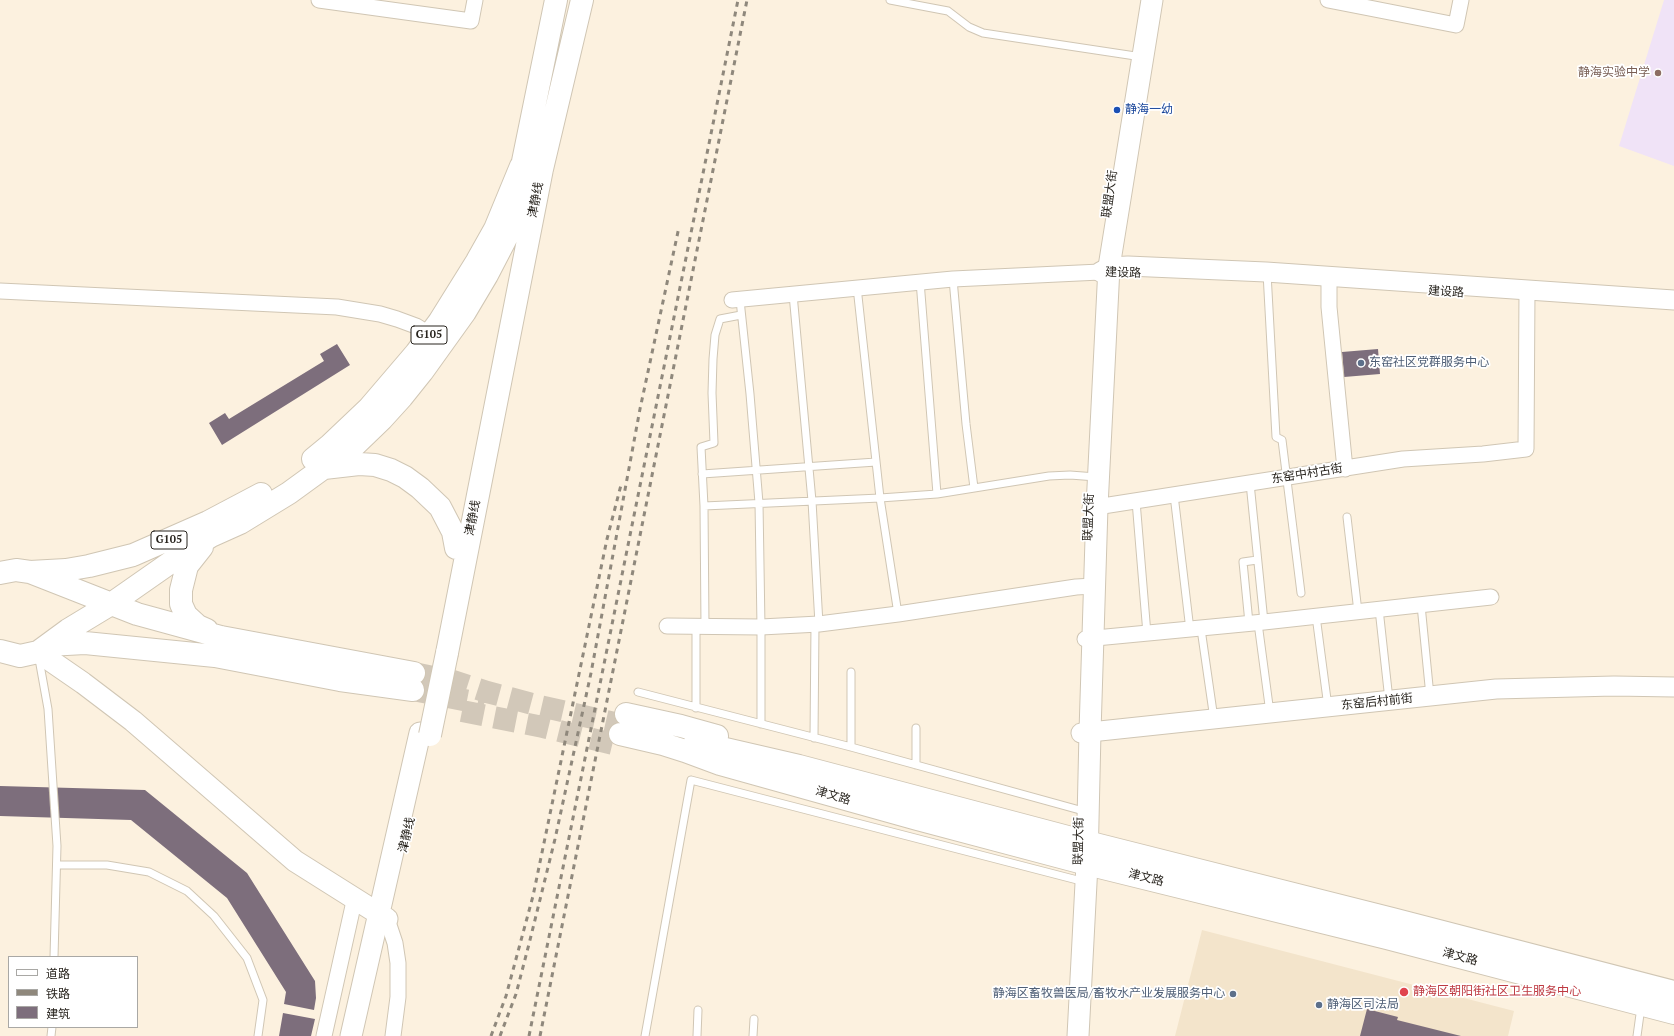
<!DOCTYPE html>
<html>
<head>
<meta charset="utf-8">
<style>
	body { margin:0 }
	#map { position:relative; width:1674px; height:1036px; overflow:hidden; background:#fcf1df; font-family:"PT Serif","Noto Sans SC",serif }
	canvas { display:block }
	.legend { position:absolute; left:8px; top:956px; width:130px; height:72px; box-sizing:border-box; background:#fff; border:1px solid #a9a8a5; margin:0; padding:5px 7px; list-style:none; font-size:12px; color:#29251f }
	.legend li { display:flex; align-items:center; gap:8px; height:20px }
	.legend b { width:20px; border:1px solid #a9a8a5 }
</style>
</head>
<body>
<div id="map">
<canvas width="1674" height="1036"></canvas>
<ul class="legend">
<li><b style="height:5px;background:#fff"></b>道路</li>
<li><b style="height:5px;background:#8f887c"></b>铁路</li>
<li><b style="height:11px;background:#7d6e7c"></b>建筑</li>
</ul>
</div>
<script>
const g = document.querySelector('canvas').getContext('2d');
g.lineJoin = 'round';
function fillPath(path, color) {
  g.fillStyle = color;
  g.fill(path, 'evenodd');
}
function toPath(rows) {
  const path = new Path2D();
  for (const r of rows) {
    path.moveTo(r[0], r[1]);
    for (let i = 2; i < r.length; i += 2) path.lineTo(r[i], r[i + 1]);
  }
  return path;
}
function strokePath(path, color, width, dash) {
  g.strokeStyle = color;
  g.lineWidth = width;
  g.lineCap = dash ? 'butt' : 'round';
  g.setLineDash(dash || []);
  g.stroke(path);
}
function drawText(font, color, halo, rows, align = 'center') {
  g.font = font + ' "PT Serif","Noto Sans SC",serif';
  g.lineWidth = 3.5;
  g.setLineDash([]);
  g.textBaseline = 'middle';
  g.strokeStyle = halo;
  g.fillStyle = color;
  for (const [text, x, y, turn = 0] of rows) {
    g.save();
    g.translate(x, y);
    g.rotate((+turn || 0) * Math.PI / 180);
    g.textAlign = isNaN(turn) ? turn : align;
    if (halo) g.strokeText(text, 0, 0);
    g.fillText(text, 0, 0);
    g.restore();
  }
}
fillPath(toPath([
	[1202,930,1514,1011,1508,1036,1175,1036]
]), '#f3e4cb');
fillPath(toPath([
	[1664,0,1674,0,1674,166,1619,146]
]), '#f0e3f7');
fillPath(toPath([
	[337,344,350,365,222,445,209,423,225,413,229,419,324,361,320,354],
	[1378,349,1380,374,1344,377,1342,352],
	[0,786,145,790,247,873,315,981,316,998,314,1010,284,1004,286,992,227,898,131,820,0,816],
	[1367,1009,1398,1017,1397,1020,1461,1036,1360,1036],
	[283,1013,315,1019,311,1036,279,1036]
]), '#7d6e7c');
strokePath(toPath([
	[414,673,453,681,487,692,540,706,623,725],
	[413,690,484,704],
	[462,711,543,727,617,745]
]), '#d2c8b9', 22, [22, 11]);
const service = toPath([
	[890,0,948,11,969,27,983,33,1142,57],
	[1267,273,1276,437,1282,440,1301,593],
	[953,279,966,424,974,488],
	[920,281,937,494],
	[857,287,880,498,898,614],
	[793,294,812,501,819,624],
	[740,300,750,394,759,503,761,627,761,724],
	[702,474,876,462],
	[1250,483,1264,622],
	[1174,495,1190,630],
	[1136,501,1147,634],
	[704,506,880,498,937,494,1049,476,1070,475,1096,477],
	[1347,517,1358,612],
	[1421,605,1430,696],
	[1379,609,1389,700],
	[1316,616,1328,707],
	[1249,623,1243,562,1257,560],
	[1258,623,1270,713],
	[696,627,696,708],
	[705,627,704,506,701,447,714,443,712,393,713,359,715,335,720,319,741,315],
	[1201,629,1214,719],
	[39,659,48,709,57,846,54,957],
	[638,692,851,747,1087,812],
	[814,738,815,624],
	[851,747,851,672],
	[916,765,916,728],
	[57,865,107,865,149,872,187,891,214,916,247,958,263,1000,258,1036],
	[51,1036,52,1027],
	[645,1036,691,780,1085,882],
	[697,1036,698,1010],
	[753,1036,754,1019],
	[1637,1036,1641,1007]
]);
const minor = toPath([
	[319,0,471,21,475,0],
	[1328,0,1456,25,1461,0],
	[1329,277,1329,307,1345,469],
	[0,291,337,307,380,314,397,319,416,326,437,339],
	[732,300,953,279,1100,272],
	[1090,508,1403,459,1483,454,1526,449,1527,291],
	[667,626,761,627,819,624,898,614,1076,587,1094,586],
	[1085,639,1264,622,1491,597],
	[387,919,395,943,398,963,398,997,393,1036],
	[324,1036,355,897]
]);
const tertiary = toPath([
	[1100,272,1109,267,1128,266,1266,272,1674,300],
	[1081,733,1496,689,1614,686,1674,687]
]);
const secondary = toPath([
	[38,652,83,683,133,721,295,861,387,919],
	[351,1036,420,733],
	[1078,1036,1087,864,1090,732,1097,507,1109,267,1152,0]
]);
const primary = toPath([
	[519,181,556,0],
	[313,459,330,445,369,408,416,353,439,322,477,261,495,229,521,166],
	[324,468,359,464,375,465,391,470,405,477,420,488,440,507,453,532,456,548],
	[202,547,187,566,181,590,181,604,186,615,198,626,207,630],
	[30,572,66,570,89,566,133,555,208,522,261,494],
	[0,573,16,570,30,572,137,614,221,637,414,673],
	[48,645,85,643,215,656,340,680,413,690],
	[0,651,20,656,38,652,68,630,111,604,184,553,211,536,240,523,289,493,355,445,382,419,402,397,422,372,465,312,487,275,542,169],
	[447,653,542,169,582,0],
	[626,714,681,726,717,736],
	[620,734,663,744,685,751,720,764,917,819,1087,864,1387,938,1674,1013],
	[695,742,799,766,1079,840,1392,919,1674,992]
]);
strokePath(service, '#d0c6b4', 9);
strokePath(minor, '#d0c6b4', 17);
strokePath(tertiary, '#d0c6b4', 21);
strokePath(secondary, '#d0c6b4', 23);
strokePath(primary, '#d0c6b4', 24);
strokePath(service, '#fff', 7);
strokePath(minor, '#fff', 15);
strokePath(tertiary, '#fff', 19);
strokePath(secondary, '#fff', 21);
strokePath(primary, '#fff', 22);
strokePath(toPath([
	[491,1036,506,996,533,896,607,539,621,485],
	[500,1036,516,994,529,944,555,839,591,673,640,409,679,227],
	[529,1036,738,0],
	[540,1036,747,0]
]), '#8f887c', 3, [5, 5]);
const primaryBridge = toPath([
	[430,735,447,653]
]);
strokePath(primaryBridge, '#d0c6b4', 24, []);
strokePath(primaryBridge, '#fff', 22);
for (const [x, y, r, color] of [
	[1658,73,4,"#8d6e63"],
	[1117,110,4,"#1a4fb4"],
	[1361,363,4,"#5c6f8a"],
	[1404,992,5,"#e0444e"],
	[1233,994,4,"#5c6f8a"],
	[1319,1005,4,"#5c6f8a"]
]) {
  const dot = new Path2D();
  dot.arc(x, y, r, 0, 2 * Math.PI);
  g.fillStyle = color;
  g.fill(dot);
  strokePath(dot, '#fff', 1.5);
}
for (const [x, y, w] of [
	[429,335,36],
	[169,540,36]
]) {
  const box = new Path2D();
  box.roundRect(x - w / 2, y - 9, w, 18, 3);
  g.fillStyle = '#fff';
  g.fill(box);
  strokePath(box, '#29251f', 1);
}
drawText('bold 11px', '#29251f', null, [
	["G105",429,335],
	["G105",169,540]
]);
drawText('12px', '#785e54', '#fff', [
	["静海实验中学",1650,73]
], 'right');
drawText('12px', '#164399', '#fff', [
	["静海一幼",1125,110]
], 'left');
drawText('12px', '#29251f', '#fff', [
	["联盟大街",1110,194,-82],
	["津静线",536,200,-79],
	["建设路",1123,273,2],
	["建设路",1446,292,4],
	["东窑中村古街",1307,474,-9],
	["联盟大街",1089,517,-88],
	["津静线",473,518,-79],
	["东窑后村前街",1377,702,-6],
	["津文路",833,796,16],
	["津静线",407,835,-77],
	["联盟大街",1079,841,-89],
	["津文路",1146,878,14],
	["津文路",1460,957,15]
]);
drawText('12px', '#4e5e75', '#fff', [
	["东窑社区党群服务中心",1369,363],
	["静海区畜牧兽医局/畜牧水产业发展服务中心",1225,994,"right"],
	["静海区司法局",1327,1005]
], 'left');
drawText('12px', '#be3a42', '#fff', [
	["静海区朝阳街社区卫生服务中心",1413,992]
], 'left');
</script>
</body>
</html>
